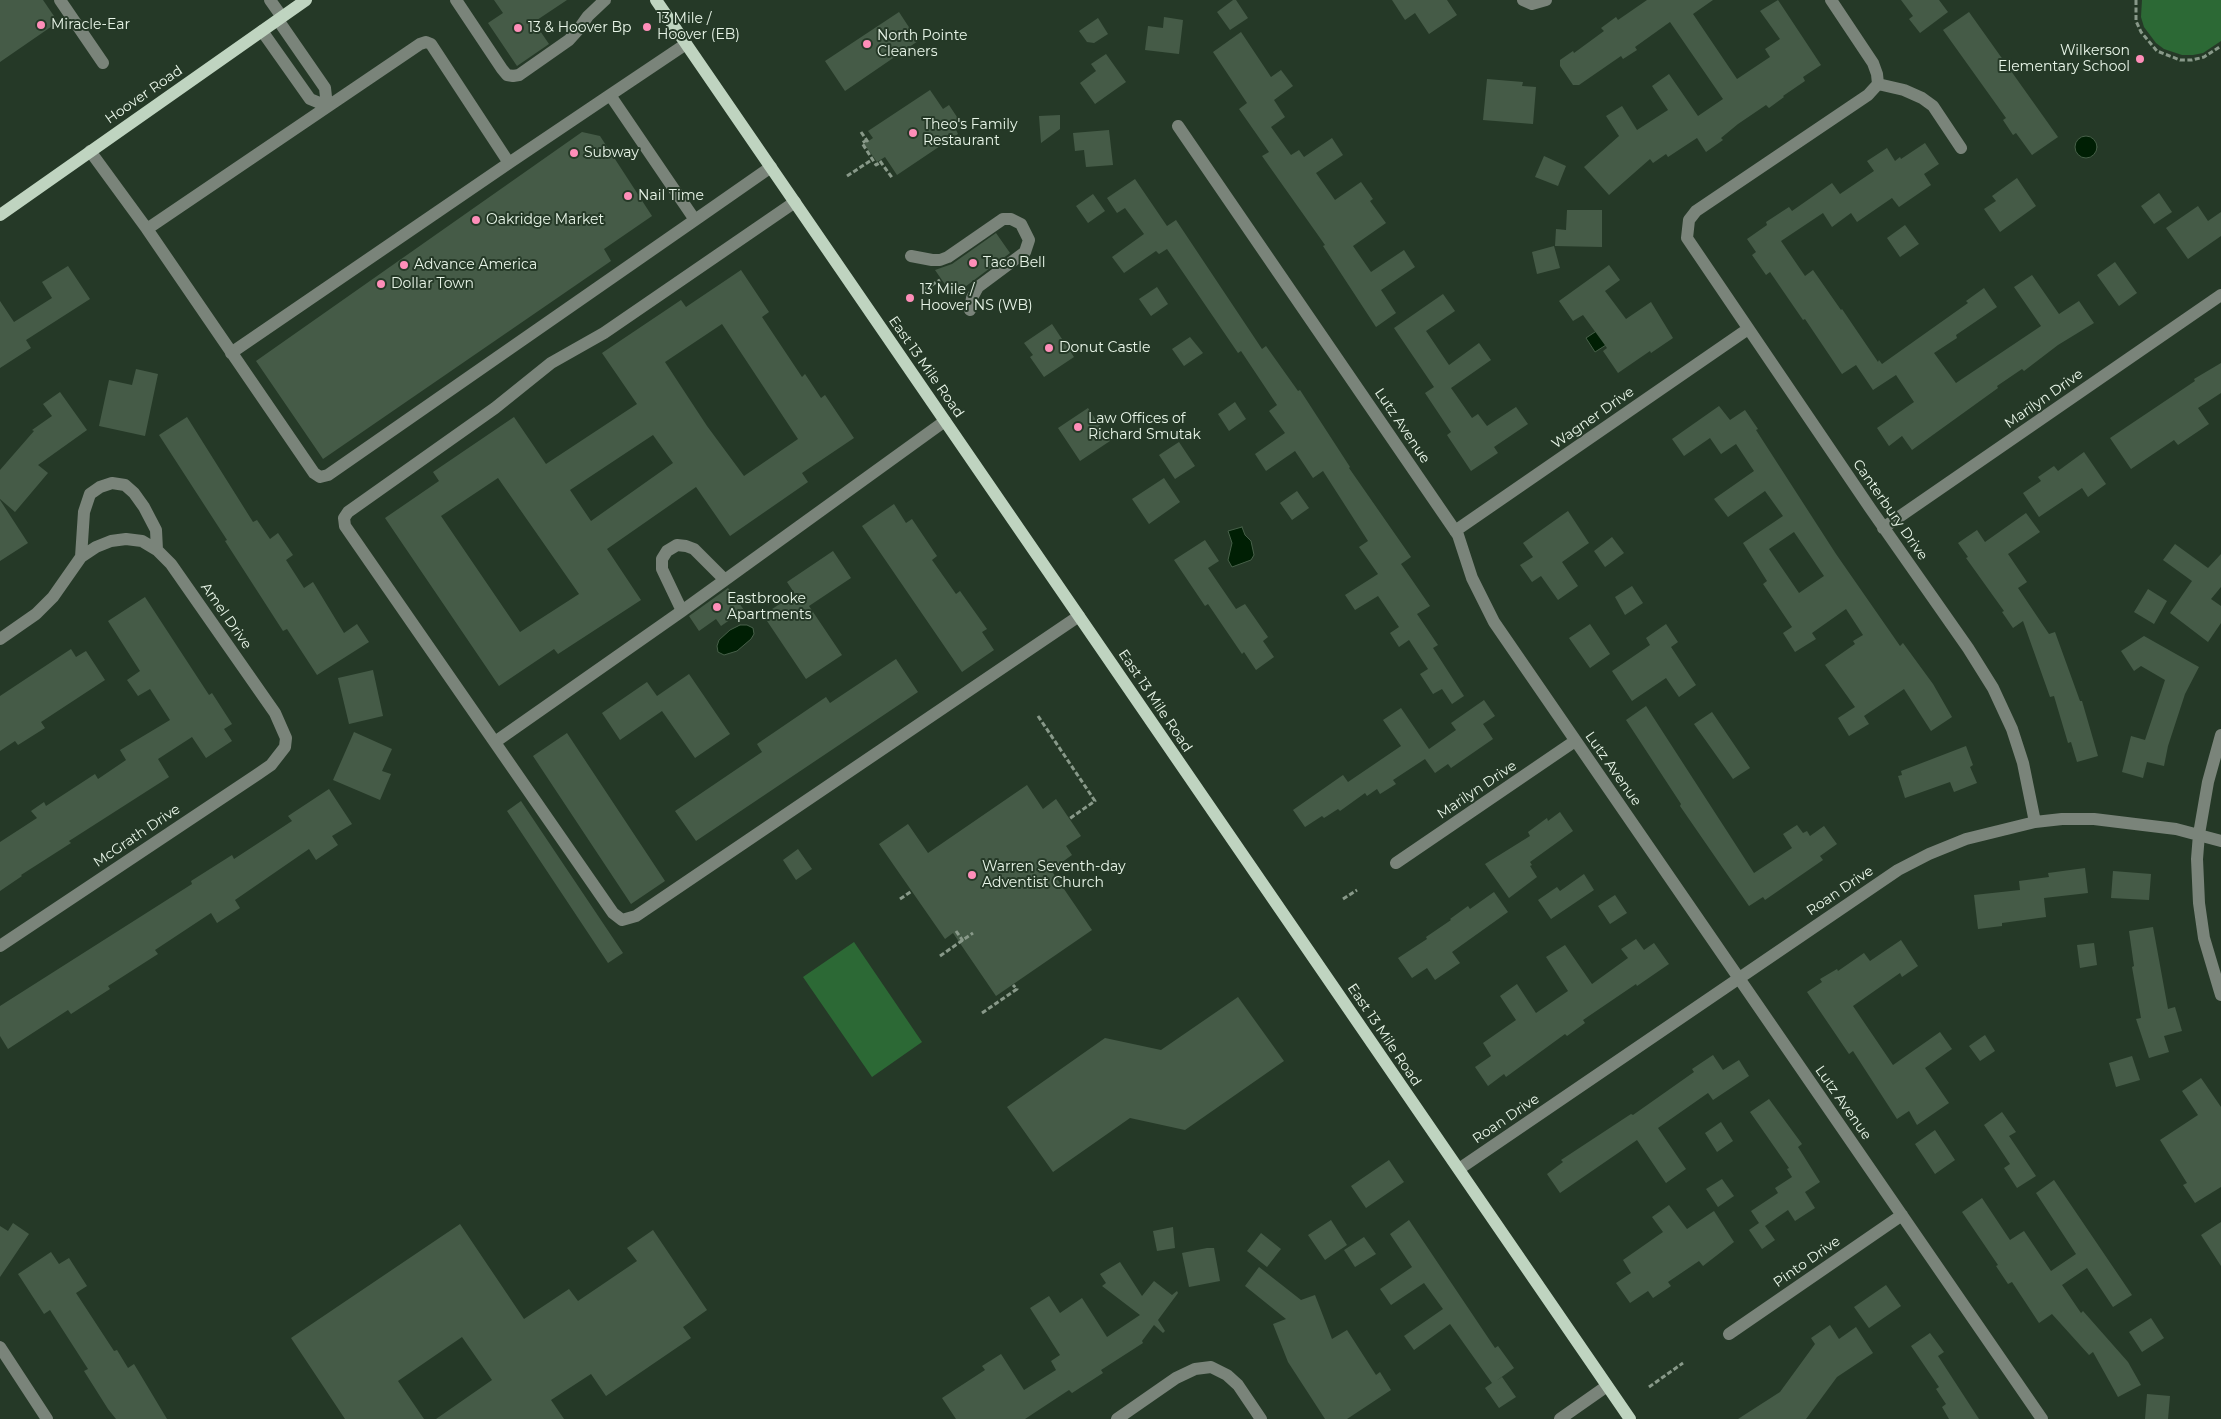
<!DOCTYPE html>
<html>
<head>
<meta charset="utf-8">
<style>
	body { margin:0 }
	canvas { display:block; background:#253927 }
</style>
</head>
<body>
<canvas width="2221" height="1419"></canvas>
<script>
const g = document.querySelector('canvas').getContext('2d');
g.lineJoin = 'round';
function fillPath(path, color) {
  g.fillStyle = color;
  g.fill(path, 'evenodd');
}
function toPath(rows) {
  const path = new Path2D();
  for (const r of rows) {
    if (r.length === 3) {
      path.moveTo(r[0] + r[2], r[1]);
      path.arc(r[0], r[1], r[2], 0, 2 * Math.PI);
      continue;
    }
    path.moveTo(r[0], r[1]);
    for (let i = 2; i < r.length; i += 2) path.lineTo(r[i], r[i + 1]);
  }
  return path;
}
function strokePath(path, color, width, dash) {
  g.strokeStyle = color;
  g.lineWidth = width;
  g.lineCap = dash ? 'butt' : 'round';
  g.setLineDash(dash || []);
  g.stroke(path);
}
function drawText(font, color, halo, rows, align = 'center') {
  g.font = font + ' Montserrat,sans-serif';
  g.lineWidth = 4;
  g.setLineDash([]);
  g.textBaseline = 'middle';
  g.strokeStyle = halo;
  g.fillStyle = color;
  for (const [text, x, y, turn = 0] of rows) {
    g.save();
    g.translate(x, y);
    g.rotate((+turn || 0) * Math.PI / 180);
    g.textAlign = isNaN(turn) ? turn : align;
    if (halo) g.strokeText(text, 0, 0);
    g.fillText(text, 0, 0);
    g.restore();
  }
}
fillPath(toPath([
	[2142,0,2221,0,2221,41,2203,53,2193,55,2182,55,2164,49,2156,43,2144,27,2141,17],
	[854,942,922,1042,872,1077,803,977]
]), '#2c6935');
const water = toPath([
	[2086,147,11],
	[1610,322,1620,336,1595,352,1586,338,1610,322],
	[1242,527,1245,535,1251,541,1254,555,1251,560,1232,567,1228,560,1232,543,1228,531,1242,527],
	[740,625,747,625,753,628,754,634,751,639,737,651,724,655,718,652,717,646,719,640,730,630,740,625]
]);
fillPath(water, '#001f04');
strokePath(water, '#465f48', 1);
fillPath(toPath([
	[0,0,43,0,58,22,0,62],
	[494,0,567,0,534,22,549,44,517,66,488,23,503,13],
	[1233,0,1236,0,1248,18,1230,30,1217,12],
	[1392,0,1447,0,1457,15,1429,34,1415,13,1405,20],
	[1647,0,1713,0,1693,14,1737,79,1770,57,1765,49,1780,39,1760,11,1778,0,1821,65,1803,77,1805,81,1783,96,1784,97,1769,108,1766,105,1738,124,1721,138,1723,140,1706,152,1697,138,1668,157,1666,154,1653,163,1650,159,1609,195,1584,167,1619,136,1606,116,1622,106,1637,130,1668,110,1652,86,1669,74,1698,116,1723,99,1670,22,1635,47,1637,50,1623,59,1621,56,1579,85,1573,85,1560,66,1560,60,1573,51,1574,53,1604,31,1601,28,1616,17,1618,20],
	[1901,0,1939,0,1948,12,1920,33,1909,19,1913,16],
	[899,12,918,41,845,91,825,61],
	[1969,12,2058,137,2032,155,2016,133,2013,135,2003,120,2006,118,1943,30],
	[1164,17,1183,20,1179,54,1145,50,1148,26,1163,28],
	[1098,18,1108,34,1094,43,1087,42,1079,31],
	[1241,32,1271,77,1281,70,1293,86,1274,100,1285,117,1271,127,1291,155,1299,150,1304,157,1332,138,1343,155,1316,173,1335,200,1361,182,1373,199,1370,201,1386,223,1353,246,1371,272,1404,250,1415,267,1381,290,1396,313,1376,327,1323,246,1325,245,1262,156,1269,152,1239,109,1247,103,1213,52],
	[1106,54,1126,82,1095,104,1080,83,1096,71,1091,64],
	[1487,79,1523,82,1522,86,1536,87,1533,124,1483,120],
	[930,90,943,109,949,105,963,126,956,130,958,134,897,175,885,157,877,162,864,144,873,138,868,131],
	[1060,115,1060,129,1041,143,1039,116],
	[1109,130,1113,165,1086,167,1084,150,1075,151,1073,133],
	[582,132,600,136,652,216,604,249,611,261,323,459,256,361],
	[1925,143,1939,164,1924,174,1931,185,1899,207,1892,198,1857,222,1851,213,1832,227,1823,213,1781,241,1805,276,1813,270,1841,310,1842,309,1878,362,1879,360,1882,364,1968,303,1966,301,1984,288,1997,307,1956,335,1957,338,1934,353,1956,383,2041,326,2014,287,2032,275,2059,314,2079,301,2094,323,2058,345,2024,371,2022,369,1997,386,1998,388,1912,450,1902,436,1889,446,1877,428,1914,402,1896,375,1873,390,1856,365,1842,374,1805,319,1803,320,1770,272,1766,275,1752,255,1756,252,1747,239,1767,225,1766,222,1789,207,1792,211,1832,183,1840,194,1874,171,1867,161,1887,148,1895,161,1900,157,1901,159],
	[1544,156,1566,166,1558,186,1535,177],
	[2017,178,2036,206,2000,232,1984,209,1996,201,1992,196],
	[1135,179,1167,226,1176,220,1262,349,1266,346,1298,391,1300,390,1350,467,1349,468,1411,557,1401,564,1430,606,1417,614,1438,645,1433,648,1464,696,1452,704,1442,689,1433,694,1420,674,1428,669,1409,640,1399,647,1390,633,1399,627,1378,596,1355,610,1345,595,1378,574,1359,547,1368,541,1323,471,1313,478,1295,451,1266,471,1255,454,1285,433,1269,411,1277,405,1241,351,1238,353,1167,249,1159,254,1156,251,1124,273,1112,257,1144,234,1125,208,1117,213,1107,198],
	[2159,193,2172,212,2154,224,2141,206],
	[1093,194,1105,211,1088,223,1076,206],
	[2198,206,2208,221,2221,212,2221,236,2188,259,2166,228],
	[1567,210,1602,210,1602,247,1555,246,1556,229,1566,230],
	[1905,225,1919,244,1900,257,1887,238],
	[996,233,1010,253,953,296,935,270,952,264],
	[1554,246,1560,268,1537,274,1532,252],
	[2115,262,2137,293,2119,306,2097,275],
	[1609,265,1620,280,1605,291,1626,319,1651,302,1673,338,1651,353,1650,351,1618,373,1603,351,1607,348,1583,315,1573,321,1559,301],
	[68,266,90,299,26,340,31,348,0,368,0,301,14,322,52,298,42,282],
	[741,270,769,312,762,317,802,377,805,374,821,398,825,395,854,438,802,473,808,482,730,536,696,487,607,549,641,600,558,654,554,649,499,686,385,518,439,481,433,472,514,417,546,464,637,404,602,353,681,300,686,307],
	[722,324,798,439,744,476,707,426,665,362],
	[653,435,673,463,591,521,570,490],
	[498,478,579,594,520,632,441,516],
	[1157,287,1168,304,1151,316,1139,299],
	[1443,294,1455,311,1426,331,1449,365,1479,343,1491,360,1451,388,1472,418,1478,414,1487,426,1516,407,1528,424,1494,447,1498,453,1471,471,1447,435,1451,432,1425,393,1434,387,1394,328],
	[1052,324,1074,357,1044,377,1030,357,1033,355,1024,343],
	[1190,337,1203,353,1184,366,1172,349],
	[2221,363,2221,393,2198,408,2209,424,2178,445,2174,440,2131,469,2110,438,2195,381,2194,379],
	[136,369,158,374,145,436,99,426,109,380,132,385],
	[60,392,87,430,38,465,48,473,15,512,0,499,0,470,34,431,32,430,52,416,43,404],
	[1235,402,1246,419,1229,431,1218,414],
	[1719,406,1730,420,1745,410,1758,429,1756,430,1836,554,1900,646,1903,643,1933,684,1952,717,1931,731,1904,689,1864,716,1869,724,1849,736,1838,718,1855,707,1825,665,1855,644,1853,641,1863,635,1846,609,1812,633,1816,639,1795,652,1783,633,1792,627,1763,584,1767,581,1743,543,1783,516,1765,491,1728,517,1714,499,1754,471,1736,444,1721,454,1710,438,1684,456,1672,439],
	[1794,532,1824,576,1799,593,1769,549],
	[1088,408,1110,441,1080,461,1058,428],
	[187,417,253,522,257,520,270,539,278,533,293,555,286,560,304,588,313,582,344,633,357,624,369,642,317,675,287,629,283,631,225,541,227,540,159,435],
	[1179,442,1195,466,1175,479,1159,455],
	[2084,452,2106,484,2088,497,2082,488,2039,517,2023,493,2041,481,2038,477,2054,466,2058,471],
	[1164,478,1180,502,1149,524,1132,499],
	[1297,491,1309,508,1292,520,1280,503],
	[0,500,28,543,0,561],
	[894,504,906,523,912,519,937,556,932,560,956,594,960,591,987,629,982,632,994,650,962,672,862,526],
	[1568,511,1589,543,1562,562,1578,586,1558,600,1541,576,1532,582,1520,565,1533,557,1523,543],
	[2026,513,2040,532,2008,554,2027,582,2018,588,2049,634,2055,632,2080,701,2082,701,2098,756,2077,762,2071,742,2068,743,2054,696,2050,697,2023,621,2013,628,2002,612,2004,611,1966,558,1968,557,1958,543,1977,530,1985,542],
	[1612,537,1624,553,1605,567,1594,551],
	[1205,540,1219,561,1208,568,1236,609,1245,604,1268,637,1263,641,1274,657,1256,670,1244,652,1242,654,1208,604,1205,606,1174,560],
	[2175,544,2208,568,2221,554,2221,587,2211,599,2221,606,2221,623,2208,642,2170,613,2192,581,2163,560],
	[833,551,851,578,809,606,842,655,806,679,763,615,795,594,787,582],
	[1632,586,1643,603,1625,615,1615,597],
	[728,588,744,610,721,626,716,619,699,631,689,616],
	[2148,589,2167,601,2154,624,2134,612],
	[145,597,209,695,212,693,232,724,224,729,232,741,206,758,192,737,158,759,169,777,69,841,71,843,21,875,22,876,0,891,0,842,37,818,31,811,44,802,46,806,95,774,98,779,126,760,120,750,170,720,150,689,138,696,127,680,140,671,108,621],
	[1590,624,1610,654,1590,668,1569,638],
	[1666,624,1678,642,1671,647,1696,685,1679,697,1666,678,1632,701,1612,671,1650,645,1646,638],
	[2144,636,2199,667,2185,694,2168,746,2164,766,2147,762,2143,778,2122,772,2131,736,2145,740,2165,680,2141,666,2134,671,2121,651],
	[71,649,76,657,86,651,105,680,41,722,45,728,18,745,15,741,0,751,0,696],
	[896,659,918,692,696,841,675,811,762,752,757,744,826,697,830,703],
	[373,670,383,716,349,724,338,678],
	[689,674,730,734,695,758,662,711,620,740,602,713,647,682,657,696],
	[1484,700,1495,716,1483,724,1493,739,1451,768,1448,764,1435,773,1425,759,1393,780,1396,784,1380,794,1377,789,1367,796,1365,793,1340,811,1338,809,1324,818,1322,816,1305,827,1293,810,1343,775,1348,782,1401,746,1383,720,1401,708,1429,749,1456,730,1451,723],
	[1646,706,1754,873,1792,848,1783,834,1797,825,1803,833,1807,831,1810,836,1824,826,1837,844,1820,856,1823,860,1765,900,1763,897,1749,906,1680,806,1681,804,1626,720],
	[1712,712,1750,768,1733,779,1694,724],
	[354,732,392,749,382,771,391,774,380,800,333,780],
	[567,733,665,881,631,904,533,756],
	[1966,746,1973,765,1970,767,1977,783,1954,792,1950,782,1905,798,1898,776,1902,775,1901,771],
	[1027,785,1043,809,1056,799,1081,836,1066,846,1072,855,1051,870,1092,930,996,996,953,933,945,939,879,844,908,824,928,853],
	[329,789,352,824,332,836,338,845,316,860,309,849,235,900,240,908,217,923,211,913,155,950,158,954,108,986,110,989,71,1014,68,1010,8,1049,0,1036,0,1006,192,884,191,881,232,855,234,859,292,821,288,816],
	[521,801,623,953,608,963,507,811],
	[1560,812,1573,831,1530,862,1532,865,1530,866,1537,877,1509,898,1485,864,1530,836,1528,832,1547,818,1548,821],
	[798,849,812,869,796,880,783,860],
	[2085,868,2088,893,2044,898,2046,917,2002,923,2002,926,1978,929,1974,895,2020,890,2019,881,2049,877,2048,873],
	[2113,871,2151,874,2149,900,2111,898],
	[1584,874,1594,890,1551,919,1538,900,1557,887,1560,891],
	[1494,892,1508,912,1452,952,1460,963,1435,980,1427,968,1412,978,1398,958,1427,939,1426,937,1451,920,1450,919,1468,906,1470,909],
	[1615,895,1627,913,1610,924,1598,906],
	[2153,927,2168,1009,2175,1007,2182,1031,2164,1036,2169,1052,2149,1058,2136,1019,2141,1018,2132,967,2134,966,2129,931],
	[1636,939,1644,950,1654,943,1669,964,1637,986,1636,984,1583,1020,1585,1023,1567,1036,1565,1034,1506,1077,1504,1074,1488,1086,1475,1067,1491,1056,1483,1043,1516,1020,1500,996,1517,984,1536,1013,1568,991,1546,957,1565,945,1592,984,1628,958,1621,949],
	[1901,940,1918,966,1902,977,1900,973,1853,1006,1893,1065,1940,1032,1952,1049,1925,1068,1949,1103,1917,1125,1909,1111,1897,1119,1853,1051,1849,1054,1807,992,1822,982,1820,979,1837,969,1838,971,1864,953,1870,961],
	[2094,943,2097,965,2080,968,2077,945],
	[1238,997,1284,1061,1185,1130,1130,1118,1053,1172,1007,1107,1105,1038,1161,1050],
	[1985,1035,1995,1051,1980,1061,1969,1046],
	[1713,1055,1723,1070,1739,1060,1749,1076,1713,1100,1708,1093,1658,1128,1686,1169,1666,1183,1637,1140,1560,1193,1547,1174,1563,1162,1561,1160,1631,1114,1633,1115,1694,1072,1692,1069],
	[2132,1056,2140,1080,2116,1087,2109,1063],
	[2201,1078,2221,1107,2221,1187,2195,1203,2183,1185,2187,1183,2160,1140,2198,1115,2182,1091],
	[1769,1099,1802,1144,1798,1147,1820,1182,1805,1192,1815,1208,1795,1221,1788,1210,1765,1226,1775,1240,1762,1249,1749,1230,1759,1223,1751,1211,1778,1193,1775,1188,1792,1177,1787,1169,1789,1168,1750,1112],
	[2002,1112,2016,1132,2009,1136,2036,1176,2017,1188,2004,1168,2010,1164,1984,1125],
	[1721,1122,1733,1141,1717,1152,1705,1133],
	[1935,1130,1955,1160,1935,1174,1915,1144],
	[1389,1160,1404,1182,1366,1208,1351,1186],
	[1722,1179,1734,1196,1718,1207,1706,1189],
	[2054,1180,2132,1295,2113,1307,2087,1268,2062,1285,2081,1313,2083,1311,2128,1362,2141,1385,2118,1397,2093,1352,2089,1355,2052,1314,2039,1323,2012,1282,2008,1284,1996,1266,1998,1265,1962,1212,1982,1198,2010,1240,2024,1231,2051,1271,2076,1254,2036,1193],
	[1669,1205,1687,1229,1714,1211,1734,1242,1703,1266,1699,1261,1668,1282,1671,1286,1653,1298,1648,1291,1630,1303,1616,1283,1631,1273,1623,1260,1663,1232,1652,1217],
	[1331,1220,1347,1245,1325,1260,1308,1235],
	[1409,1220,1495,1348,1498,1346,1514,1368,1496,1381,1502,1377,1516,1397,1499,1408,1485,1388,1492,1383,1450,1324,1414,1350,1404,1336,1443,1309,1424,1283,1391,1305,1380,1289,1412,1267,1390,1234],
	[2221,1222,2221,1266,2201,1235],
	[13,1223,29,1234,0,1277,0,1226,8,1231],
	[460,1224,524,1319,569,1289,578,1301,637,1261,627,1248,653,1230,707,1310,683,1327,691,1338,606,1396,591,1374,551,1400,564,1419,436,1419,492,1380,462,1337,398,1381,424,1419,345,1419,291,1338],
	[1173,1227,1175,1248,1157,1251,1153,1231],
	[1261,1233,1281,1249,1267,1267,1247,1251],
	[1364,1237,1376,1254,1355,1267,1344,1250],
	[1207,1248,1214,1248,1220,1281,1189,1287,1182,1253],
	[51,1252,59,1264,69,1258,87,1286,76,1293,114,1351,117,1350,128,1368,134,1364,167,1419,116,1419,108,1409,84,1371,88,1369,50,1310,44,1314,18,1274],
	[1120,1262,1142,1296,1154,1281,1172,1295,1177,1291,1178,1293,1158,1320,1165,1331,1163,1333,1154,1325,1142,1341,1143,1343,1101,1370,1103,1373,1072,1393,1069,1390,1025,1419,956,1419,942,1398,985,1370,982,1366,1001,1354,1024,1390,1056,1370,1051,1361,1060,1355,1030,1308,1049,1296,1060,1313,1082,1298,1107,1337,1140,1315,1102,1286,1106,1283,1100,1274],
	[1259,1267,1301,1300,1315,1295,1332,1339,1347,1330,1376,1375,1380,1372,1391,1390,1347,1419,1325,1419,1288,1362,1273,1324,1286,1319,1245,1286],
	[1886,1285,1901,1306,1869,1328,1854,1307],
	[2151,1318,2164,1338,2142,1352,2129,1332],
	[1830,1325,1839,1339,1856,1327,1873,1353,1837,1377,1806,1419,1738,1419,1780,1392,1815,1344,1811,1338],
	[1930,1333,1944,1352,1938,1356,1979,1419,1949,1419,1942,1407,1946,1404,1936,1389,1939,1387,1911,1346],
	[2147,1394,2170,1396,2168,1419,2145,1419]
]), '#455b47');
strokePath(toPath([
	[2136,0,2136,21,2141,32,2157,51,2180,60,2192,60,2204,57,2221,46],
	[861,132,868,142],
	[867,140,862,143,876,165,881,162],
	[880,161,893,179],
	[847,176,873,159],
	[925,289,940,280],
	[1038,716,1095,801,1069,819],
	[900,899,912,891],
	[1343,899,1357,890],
	[956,931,963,941],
	[940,956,973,933],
	[982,1013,1017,989,1013,985],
	[1649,1387,1683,1363]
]), '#889989', 3, [5, 2.5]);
strokePath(toPath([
	[60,0,103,63],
	[270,0,282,17],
	[456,0,502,69,507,75,513,76,519,75,569,40,578,30,588,16,605,0],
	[1523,0,1532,4,1546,0],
	[1831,0,1873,63,1877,74,1878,84],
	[278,20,325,88,327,106],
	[262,31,310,99,327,106],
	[686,44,610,95,695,220,771,167],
	[1878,84,1868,95,1696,211,1689,220,1687,238,1870,508,1968,648,1993,688,2012,729,2023,763,2035,822],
	[1878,84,1904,90,1922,98,1933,106,1961,148],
	[1178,126,1458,535,1472,578,1494,622,2042,1419],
	[90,151,147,229,420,44,426,42,431,44,509,163,610,95],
	[795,202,604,333,551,363,495,408,348,512,344,518,345,526,613,913,622,920,636,916,1079,616],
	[147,229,314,473,320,477,328,475,695,220],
	[911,256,932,260,940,260,948,257,1003,219,1011,219,1021,224,1029,240,1025,252,978,287,972,298,970,310],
	[231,353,509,163],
	[1883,528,2221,295],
	[1455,531,1748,329],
	[81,557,84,512,90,494,100,487,112,483,125,485,134,493,144,507,156,530,157,550],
	[682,611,662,569,662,559,667,551,677,545,686,546,694,549,725,580],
	[0,639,36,614,53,597,81,557,96,547,111,541,126,539,142,541,157,550,171,564,275,713,286,738,285,747,271,765,258,774,0,946],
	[2221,735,2208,782,2199,834,2197,859,2199,903,2204,938,2221,995],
	[495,742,682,611,945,421],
	[1396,863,1575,741],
	[1459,1169,1898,870,1929,854,1966,839,2035,822,2062,819,2094,819,2176,829,2221,841],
	[1729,1334,1902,1215],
	[0,1347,47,1419],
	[1117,1419,1176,1378,1195,1369,1211,1367,1227,1375,1238,1385,1261,1419],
	[1560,1419,1607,1386]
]), '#7a847a', 12);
strokePath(toPath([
	[656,0,1630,1419],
	[0,215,306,0]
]), '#bfd4c0', 12);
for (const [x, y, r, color] of [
	[41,25,5,"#ff8eb9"],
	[647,27,5,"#ff8eb9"],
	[518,28,5,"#ff8eb9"],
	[867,44,5,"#ff8eb9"],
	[2140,59,5,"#ff8eb9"],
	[913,133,5,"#ff8eb9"],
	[574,153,5,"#ff8eb9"],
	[628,196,5,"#ff8eb9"],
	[476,220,5,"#ff8eb9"],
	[973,263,5,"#ff8eb9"],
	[404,265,5,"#ff8eb9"],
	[381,284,5,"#ff8eb9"],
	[910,298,5,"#ff8eb9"],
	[1049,348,5,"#ff8eb9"],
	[1078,427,5,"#ff8eb9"],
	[717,607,5,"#ff8eb9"],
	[972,875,5,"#ff8eb9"]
]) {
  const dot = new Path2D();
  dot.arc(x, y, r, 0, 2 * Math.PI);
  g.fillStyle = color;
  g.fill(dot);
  strokePath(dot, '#253927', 2);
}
drawText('14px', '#e8f5e8', '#253927', [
	["13 Mile /",657,19],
	["Hoover (EB)",657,35],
	["Miracle-Ear",51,25],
	["13 & Hoover Bp",528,28],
	["North Pointe",877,36],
	["Cleaners",877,52],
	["Wilkerson",2130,51,"right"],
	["Elementary School",2130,67,"right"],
	["Theo's Family",923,125],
	["Restaurant",923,141],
	["Subway",584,153],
	["Nail Time",638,196],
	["Oakridge Market",486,220],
	["Taco Bell",983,263],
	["Advance America",414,265],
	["Dollar Town",391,284],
	["13 Mile /",920,290],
	["Hoover NS (WB)",920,306],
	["Donut Castle",1059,348],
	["Law Offices of",1088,419],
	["Richard Smutak",1088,435],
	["Eastbrooke",727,599],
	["Apartments",727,615],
	["Warren Seventh-day",982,867],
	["Adventist Church",982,883]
], 'left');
drawText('14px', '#e8f5e8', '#253927', [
	["Hoover Road",144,95,-35],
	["East 13 Mile Road",926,367,55],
	["Marilyn Drive",2044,399,-35],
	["Wagner Drive",1593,418,-35],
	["Lutz Avenue",1402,426,56],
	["Canterbury Drive",1890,510,55],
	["Amel Drive",226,616,55],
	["East 13 Mile Road",1155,701,56],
	["Lutz Avenue",1613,769,55],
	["Marilyn Drive",1477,790,-34],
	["McGrath Drive",137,836,-34],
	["Roan Drive",1840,891,-34],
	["East 13 Mile Road",1384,1035,56],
	["Lutz Avenue",1843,1103,55],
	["Roan Drive",1506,1119,-34],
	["Pinto Drive",1807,1262,-35]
]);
</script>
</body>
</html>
